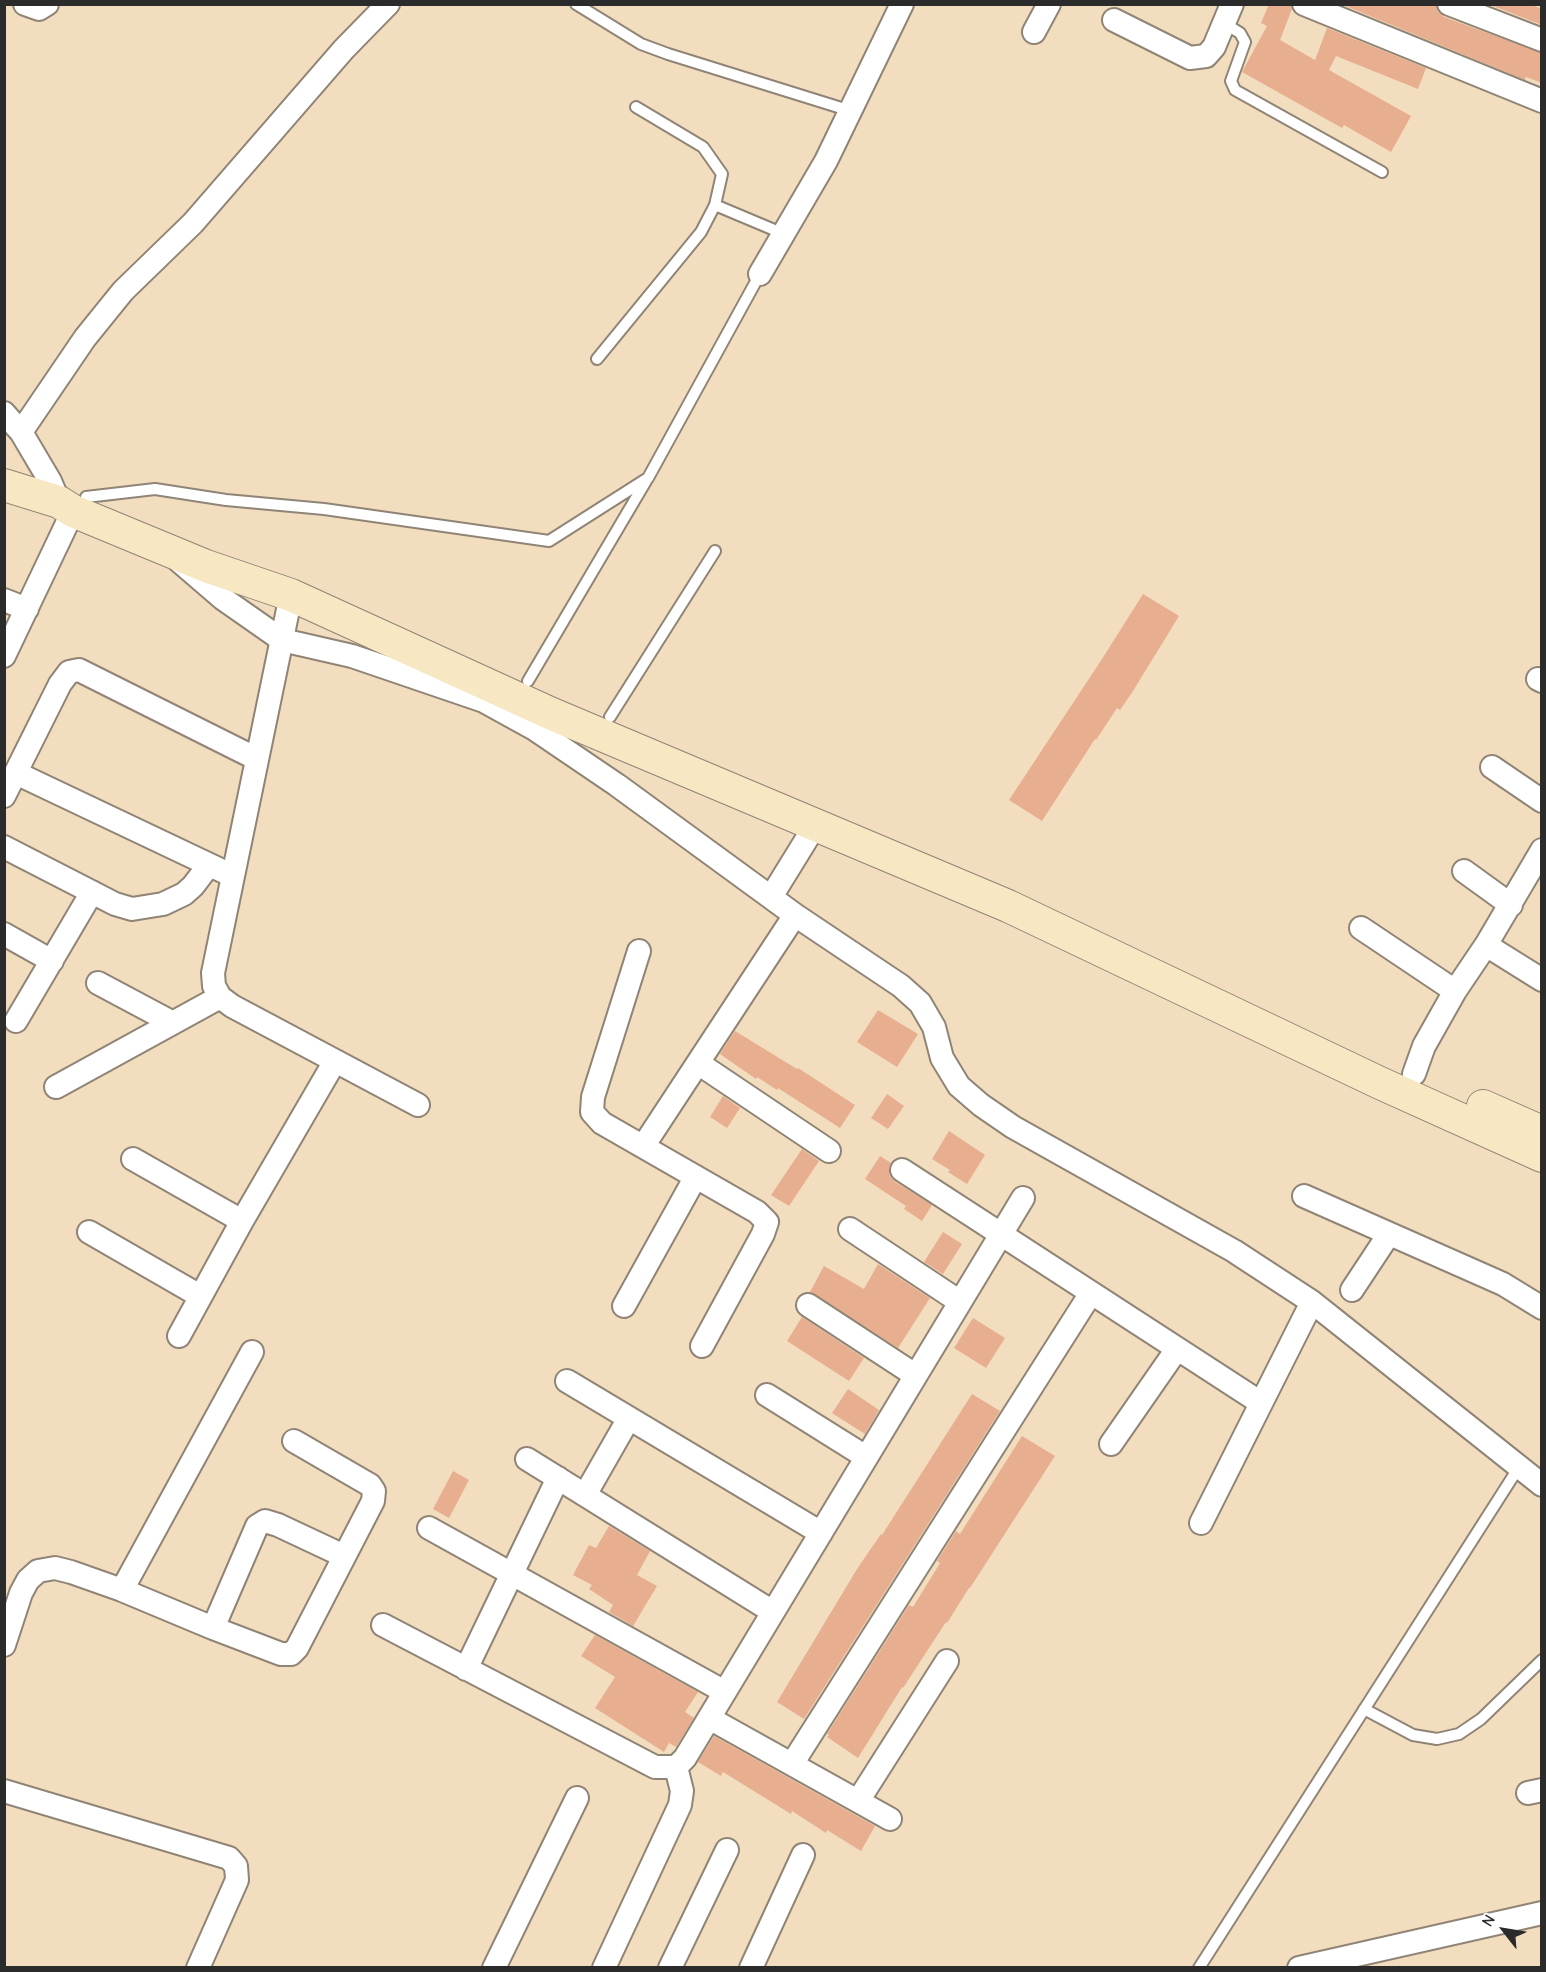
<!DOCTYPE html>
<html>
<head>
<meta charset="utf-8">
<style>
	body { margin:0 }
	#map { position:relative; width:1546px; height:1972px; overflow:hidden; background:#f3ddbf; font-family:"Comic Neue",sans-serif }
	canvas { display:block }
	.frame { position:absolute; inset:0; border:6px solid #2b2b2b; pointer-events:none }
	.north { position:absolute; left:1474px; top:1900px; width:60px; height:60px; -webkit-text-stroke:4px #fff; paint-order:stroke; rotate:301deg; font-size:16px; font-weight:700; line-height:24px; text-align:center; color:#2b2b2b }
	.north::after { content:''; display:block; margin:auto; width:21px; height:27px; background:#2b2b2b; clip-path:polygon(50% 0,100% 100%,50% 72%,0 100%) }
</style>
</head>
<body>
<div id="map">
<canvas width="1546" height="1972"></canvas>
<div class="frame"></div>
<div class="north">N</div>
</div>
<script>
const g = document.querySelector('canvas').getContext('2d');
g.lineJoin = 'round';
function fillPath(path, color) {
  g.fillStyle = color;
  g.fill(path, 'evenodd');
}
function toPath(rows) {
  const path = new Path2D();
  for (const r of rows) {
    path.moveTo(r[0], r[1]);
    for (let i = 2; i < r.length; i += 2) path.lineTo(r[i], r[i + 1]);
  }
  return path;
}
function strokePath(path, color, width, dash) {
  g.strokeStyle = color;
  g.lineWidth = width;
  g.lineCap = dash ? 'butt' : 'round';
  g.setLineDash(dash || []);
  g.stroke(path);
}
fillPath(toPath([
	[1269,4,1291,4,1292,9,1280,40,1315,60,1327,28,1426,68,1418,89,1336,56,1329,70,1411,116,1391,152,1344,125,1342,128,1242,72,1267,26,1261,23],
	[1341,4,1436,4,1438,12,1444,17,1542,53,1542,83,1526,77,1525,80],
	[1488,4,1530,4,1542,9,1542,25],
	[1143,594,1179,616,1133,691,1120,710,1117,708,1096,740,1095,739,1042,821,1009,800,1102,659],
	[878,1010,918,1034,897,1067,857,1042],
	[735,1031,797,1069,798,1068,855,1105,840,1128,778,1088,777,1090,757,1077,756,1079,720,1054],
	[887,1094,904,1106,888,1129,871,1118],
	[723,1096,740,1108,727,1128,710,1117],
	[949,1131,985,1155,967,1184,948,1172,950,1170,932,1159],
	[802,1149,819,1161,789,1206,771,1195],
	[880,1156,891,1163,889,1170,890,1176,894,1181,932,1205,922,1221,904,1209,906,1206,865,1179],
	[943,1232,962,1244,943,1274,924,1262],
	[878,1264,930,1298,898,1348,810,1292,824,1266,864,1289],
	[802,1317,864,1358,849,1381,787,1341],
	[973,1318,1005,1338,986,1368,954,1348],
	[848,1389,879,1410,865,1434,832,1413],
	[972,1394,1000,1411,804,1719,777,1702,857,1569,881,1534,882,1535],
	[1022,1436,1055,1456,970,1588,969,1588,947,1623,946,1622,903,1688,902,1687,858,1758,827,1737,829,1735,827,1734,909,1605,913,1607,940,1563,937,1561,956,1531,960,1534],
	[453,1471,469,1480,449,1518,433,1509],
	[609,1526,650,1551,637,1575,657,1586,633,1626,609,1612,613,1605,589,1589,592,1585,573,1575,589,1545,596,1548],
	[595,1635,698,1692,685,1712,694,1718,676,1747,669,1743,664,1752,595,1708,615,1677,581,1656],
	[714,1736,875,1826,861,1851,827,1830,826,1833,792,1811,791,1814,723,1772,721,1776,698,1762]
]), '#e8ae90');
const lane = toPath([
	[576,4,641,44,668,54,851,111],
	[1224,23,1240,33,1245,42,1231,81,1235,90,1382,172],
	[715,205,784,234],
	[597,359,701,232,715,205,722,174,703,147,636,107],
	[86,497,155,489,226,500,324,509,549,541,648,478,760,274],
	[528,681,646,481],
	[610,717,715,551],
	[1364,1709,1413,1735,1437,1739,1459,1734,1481,1719,1542,1660],
	[1199,1968,1519,1467]
]);
const street = toPath([
	[25,4,39,9,47,4],
	[1304,4,1542,101],
	[1449,4,1542,40],
	[1114,20,1190,58,1206,56,1214,47,1232,4],
	[1034,32,1049,4],
	[760,274,826,161,902,4],
	[4,413,21,432,50,481,59,502],
	[21,432,85,338,123,291,193,223,344,49,388,4],
	[179,561,222,598,282,640,352,656,484,701,533,728,617,785,795,915,901,986,920,1003,934,1027,942,1058,959,1086,981,1105,1013,1127,1234,1251,1312,1302,1542,1485],
	[291,595,213,973,214,986,220,997,232,1006,418,1105],
	[4,600,27,609],
	[4,656,73,511],
	[1538,679,1542,681],
	[1492,767,1542,801],
	[16,773,233,876],
	[4,796,60,684,69,672,79,670,257,759],
	[4,847,115,904,132,909,163,904,184,894,193,886,209,865],
	[1464,871,1511,905],
	[771,897,816,824],
	[1361,928,1455,991],
	[4,934,52,961],
	[1486,945,1542,980],
	[639,951,593,1097,592,1112,602,1123,757,1212,767,1222,763,1234,702,1346],
	[98,983,173,1023],
	[16,1021,92,892],
	[698,1063,829,1151],
	[1414,1074,1424,1046,1455,991,1486,945,1542,850],
	[56,1087,220,997],
	[644,1145,795,915],
	[133,1159,242,1221],
	[902,1170,1261,1403],
	[1304,1196,1503,1284,1542,1308],
	[850,1229,960,1302],
	[89,1232,200,1296],
	[1352,1290,1389,1234],
	[808,1305,915,1375],
	[624,1306,695,1178],
	[179,1336,242,1221,335,1061],
	[567,1381,821,1533],
	[767,1395,866,1457],
	[1111,1444,1177,1349],
	[527,1459,773,1612],
	[585,1495,629,1418],
	[1201,1523,1312,1302],
	[429,1528,725,1692],
	[122,1590,252,1352],
	[383,1625,655,1767,676,1767,685,1758,1023,1198],
	[213,1628,257,1526,265,1521,278,1525,344,1556],
	[4,1645,21,1593,28,1580,38,1571,55,1568,71,1572,122,1590,213,1628,281,1654,291,1654,297,1648,373,1501,374,1491,370,1485,294,1441],
	[466,1669,558,1478],
	[709,1718,890,1819],
	[792,1764,1091,1293],
	[4,1791,229,1858,236,1866,237,1880,198,1968],
	[1528,1793,1542,1790],
	[858,1801,947,1661],
	[494,1968,577,1798],
	[604,1968,680,1805,682,1791,676,1767],
	[670,1968,727,1850],
	[751,1968,803,1855],
	[1299,1968,1542,1913]
]);
const secondary = toPath([
	[4,485,59,502,73,511,206,566,291,595,552,714,1008,906,1380,1083,1542,1156],
	[1483,1106,1542,1132]
]);
strokePath(lane, '#8f8475', 14);
strokePath(street, '#8f8475', 26);
strokePath(secondary, '#8f8475', 34);
strokePath(lane, '#fff', 10);
strokePath(street, '#fff', 22);
strokePath(secondary, '#f7e8c3', 32);
</script>
</body>
</html>
